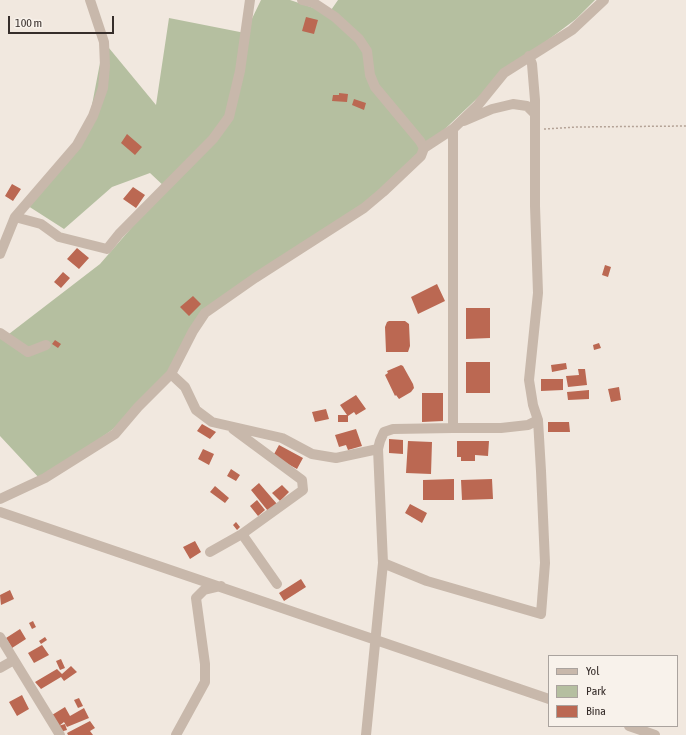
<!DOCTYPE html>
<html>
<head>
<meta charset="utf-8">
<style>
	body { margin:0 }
	#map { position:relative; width:686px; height:735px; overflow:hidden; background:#f1e8df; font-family:"Asap Condensed",sans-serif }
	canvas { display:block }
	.legend { position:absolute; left:548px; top:655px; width:130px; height:72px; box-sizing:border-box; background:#f8f2eb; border:1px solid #aaa39e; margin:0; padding:5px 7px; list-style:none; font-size:12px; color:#362d2a }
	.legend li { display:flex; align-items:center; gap:8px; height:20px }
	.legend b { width:20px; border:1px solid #aaa39e }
	.scale { position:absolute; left:8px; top:16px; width:106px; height:18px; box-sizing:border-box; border:2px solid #362d2a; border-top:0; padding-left:5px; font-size:12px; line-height:14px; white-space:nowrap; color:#362d2a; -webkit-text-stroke:3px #f8f2eb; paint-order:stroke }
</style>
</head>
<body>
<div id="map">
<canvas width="686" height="735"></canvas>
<ul class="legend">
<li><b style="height:5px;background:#c8b8ab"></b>Yol</li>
<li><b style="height:11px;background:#b5bfa0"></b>Park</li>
<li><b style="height:11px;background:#bb6852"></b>Bina</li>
</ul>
<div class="scale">100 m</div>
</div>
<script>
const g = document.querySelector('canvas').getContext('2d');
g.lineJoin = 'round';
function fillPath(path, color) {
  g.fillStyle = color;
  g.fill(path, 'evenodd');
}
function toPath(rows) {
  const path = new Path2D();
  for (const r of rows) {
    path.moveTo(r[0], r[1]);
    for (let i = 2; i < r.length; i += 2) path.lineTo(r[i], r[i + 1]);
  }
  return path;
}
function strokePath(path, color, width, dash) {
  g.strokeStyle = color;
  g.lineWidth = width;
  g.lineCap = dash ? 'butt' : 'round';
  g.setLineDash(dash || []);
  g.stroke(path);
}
fillPath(toPath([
	[261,0,290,0,329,13,338,0,595,0,576,19,504,73,373,197,211,309,171,374,112,430,41,480,0,436,0,334,5,337,100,264,166,188,150,173,112,187,64,229,25,204,87,131,104,42,156,105,169,18,245,33]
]), '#b5bfa0');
fillPath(toPath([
	[306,17,318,20,314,34,302,31],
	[339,93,348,94,347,102,332,101,333,95,339,95],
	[354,99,366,103,364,110,352,105],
	[127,134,142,147,135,155,121,143],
	[12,184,21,189,13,201,5,196],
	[133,187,145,195,136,208,123,199],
	[77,248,89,258,79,269,67,259],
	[605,265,611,267,608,277,602,275],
	[63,272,70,278,61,288,54,282],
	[437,284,445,301,418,314,411,297],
	[193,296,201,304,189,316,180,307],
	[466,308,490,308,490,338,466,339],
	[389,321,405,321,409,324,410,346,408,352,386,352,385,327,387,322],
	[55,340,61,344,58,348,52,344],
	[599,343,601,348,594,350,593,345],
	[466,362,490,362,490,393,466,393],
	[566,363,567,369,552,372,551,365],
	[401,365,403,366,413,384,414,388,411,392,399,399,396,395,395,396,385,375,388,373,387,371],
	[578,369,585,369,587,385,568,387,566,376,579,375],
	[541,379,563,379,563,390,541,391],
	[619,387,621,400,611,402,608,389],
	[589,390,589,399,568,400,567,392],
	[422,393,443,393,443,421,422,422],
	[356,395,366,409,356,415,354,412,348,416,348,422,338,422,338,415,347,415,340,405],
	[326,409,329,419,315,422,312,412],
	[548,422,569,422,570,432,548,432],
	[202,424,216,432,210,439,197,431],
	[356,429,362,446,348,450,346,445,339,447,335,435],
	[389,439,403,440,403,454,389,453],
	[408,441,432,442,431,474,406,473],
	[457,441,489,441,488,456,475,455,475,461,461,461,461,457,457,457],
	[279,445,303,458,297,469,273,456],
	[203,449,214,454,209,465,198,459],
	[231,469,240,475,236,481,227,476],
	[454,479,454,500,423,500,423,480],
	[492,479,493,499,462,500,461,480],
	[259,483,277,504,268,511,251,490],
	[282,485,289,492,280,501,272,493],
	[215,486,229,498,225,503,210,492],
	[257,500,265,510,258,516,250,506],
	[410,504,427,513,422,523,405,513],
	[236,522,240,527,237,530,233,525],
	[195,541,201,552,190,559,183,547],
	[301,579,306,587,284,601,279,593],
	[10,590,14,599,1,605,0,595],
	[33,621,36,627,32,629,29,623],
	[20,629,26,639,12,648,6,638],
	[45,637,47,640,41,644,39,641],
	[42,645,49,655,34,663,28,653],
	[61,659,65,668,60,670,56,661],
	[71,666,77,672,64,681,61,677,41,689,35,682,57,669,62,674],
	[22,695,29,709,17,716,9,702],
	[79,698,83,706,78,708,74,700],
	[65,707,70,716,84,708,89,718,67,727,64,722,59,726,52,715],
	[90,721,95,728,90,731,93,735,68,735,67,733],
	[65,724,67,730,60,732,58,726]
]), '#bb6852');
strokePath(toPath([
	[544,129,577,127,686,126]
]), '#b4a296', 1.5, [2, 2]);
strokePath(toPath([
	[464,121,492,109,513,104,527,106,535,114],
	[424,148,453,129,478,105,504,73,572,30,604,0],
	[15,217,41,224,59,237,107,249,119,234,213,139,229,117,240,71,250,0],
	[0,254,15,217,77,145,93,116,103,88,105,66,104,42,90,0],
	[0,333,28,352,46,345],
	[171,374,185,387,196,410,212,422,282,438,312,454,336,458,378,449],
	[453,428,501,428,528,425,538,420],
	[233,429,302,480,303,490,242,534,277,584],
	[0,499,45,478,115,434,138,407,171,374,193,331,205,313,255,278,364,208,383,192,421,156,424,148,420,141,375,87,370,75,367,51,359,39,335,17,314,3,302,0],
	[0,512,549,699],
	[210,552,242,534],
	[383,563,427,581,541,614,545,563,541,471,538,420,533,405,529,380,538,293,535,206,535,100,532,64,529,56],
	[0,637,60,735],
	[0,668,14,660],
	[629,726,655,735],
	[176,735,205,682,205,664,196,598,204,590,221,586],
	[366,735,383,563,378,449,380,441,384,432,393,429,453,428,453,129]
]), '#c8b8ab', 10);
</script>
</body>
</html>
